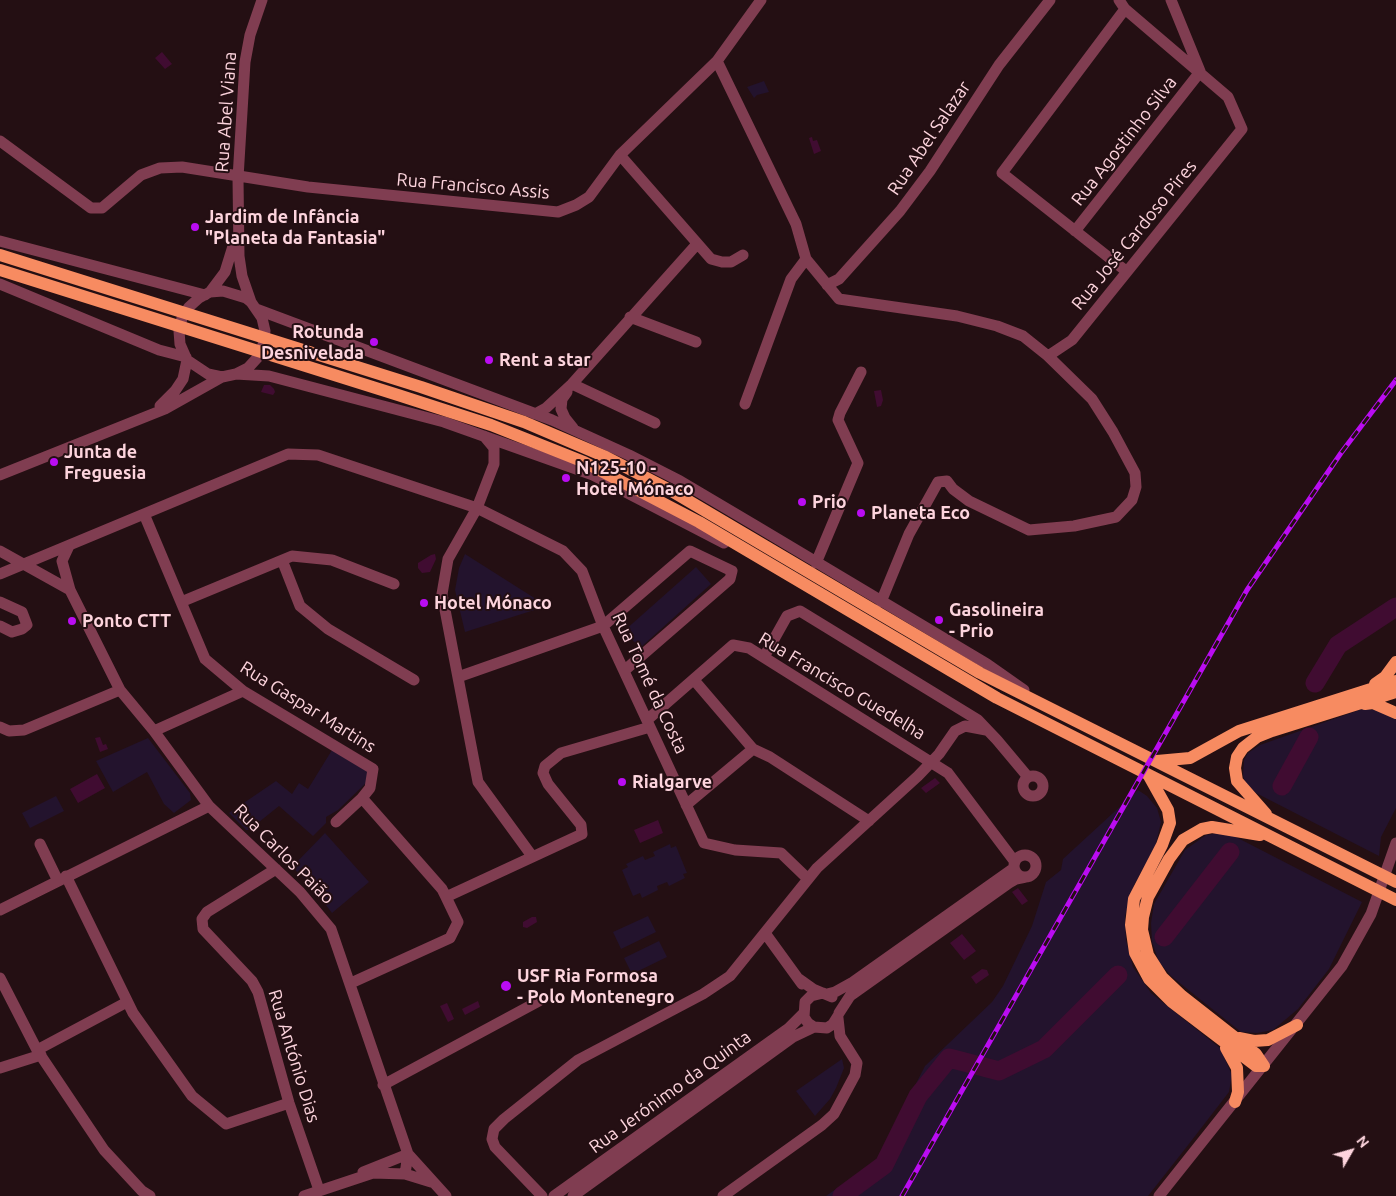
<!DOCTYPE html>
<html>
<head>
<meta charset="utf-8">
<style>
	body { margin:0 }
	#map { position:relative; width:1396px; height:1196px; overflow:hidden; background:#240f13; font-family:Ubuntu,sans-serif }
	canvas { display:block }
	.north { position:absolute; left:1326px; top:1126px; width:50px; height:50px; -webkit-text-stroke:4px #240f13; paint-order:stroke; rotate:52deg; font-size:14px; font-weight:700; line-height:20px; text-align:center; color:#fdd4dd }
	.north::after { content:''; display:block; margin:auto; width:18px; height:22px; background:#fdd4dd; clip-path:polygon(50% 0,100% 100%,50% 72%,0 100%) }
</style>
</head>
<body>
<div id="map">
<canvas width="1396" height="1196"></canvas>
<div class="north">N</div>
</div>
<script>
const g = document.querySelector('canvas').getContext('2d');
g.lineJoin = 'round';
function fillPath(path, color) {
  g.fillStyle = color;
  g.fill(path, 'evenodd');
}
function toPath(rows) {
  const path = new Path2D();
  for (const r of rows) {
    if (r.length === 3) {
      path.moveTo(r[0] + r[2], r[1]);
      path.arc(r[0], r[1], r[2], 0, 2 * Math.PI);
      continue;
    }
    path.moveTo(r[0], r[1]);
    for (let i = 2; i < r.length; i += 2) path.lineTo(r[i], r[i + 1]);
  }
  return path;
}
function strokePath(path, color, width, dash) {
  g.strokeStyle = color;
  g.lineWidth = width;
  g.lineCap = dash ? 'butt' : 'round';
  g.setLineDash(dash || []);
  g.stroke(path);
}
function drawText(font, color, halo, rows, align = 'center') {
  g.font = font + ' Ubuntu,sans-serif';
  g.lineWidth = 4;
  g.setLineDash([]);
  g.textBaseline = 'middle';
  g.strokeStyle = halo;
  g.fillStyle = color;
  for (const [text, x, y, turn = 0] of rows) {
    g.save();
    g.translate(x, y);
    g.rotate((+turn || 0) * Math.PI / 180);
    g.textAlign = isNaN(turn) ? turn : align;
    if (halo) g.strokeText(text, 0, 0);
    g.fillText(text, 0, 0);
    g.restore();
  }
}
fillPath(toPath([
	[764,81,769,92,757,95,754,98,747,87],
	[465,554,547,606,465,632,455,590,459,568],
	[696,567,711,584,640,648,624,631],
	[1362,709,1379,710,1396,719,1396,808,1381,837,1379,856,1256,793,1245,783,1243,775,1244,760,1248,753,1260,745],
	[148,738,190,793,191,800,174,813,164,804,147,772,113,792,96,761],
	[332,750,363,766,369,773,366,783,338,810,326,817,326,823,313,836,279,806,249,830,246,830,229,813,276,781,292,794,299,783,308,789],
	[1138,790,1147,796,1157,808,1161,822,1155,848,1134,885,1125,916,1126,940,1133,967,1151,993,1220,1048,1232,1075,1229,1092,1185,1149,1148,1196,826,1196,877,1160,925,1066,992,1002,1003,986,1032,926,1046,882,1061,870,1063,859],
	[56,796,64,811,30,828,22,813],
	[325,833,369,882,332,913,310,884,292,867],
	[1218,833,1232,835,1362,902,1329,969,1298,1009,1273,1030,1257,1033,1241,1032,1171,976,1159,962,1152,942,1151,923,1154,904,1185,850,1206,835],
	[670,844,671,848,676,846,687,873,683,874,685,878,669,886,667,882,657,886,658,890,642,898,640,893,633,896,622,870,628,867,626,864,643,856,645,860,655,856,653,852],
	[648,916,656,932,621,949,613,932],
	[659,941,667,957,632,974,624,958],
	[842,1059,844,1068,836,1088,830,1099,815,1116,796,1091]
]), '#23132d');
fillPath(toPath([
	[162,52,172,64,165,69,155,58],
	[812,137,813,141,817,140,821,151,814,154,809,138],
	[264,385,270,385,274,389,275,392,273,395,261,392],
	[881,390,883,400,881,406,877,407,874,391],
	[435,554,436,559,430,572,422,573,418,568,418,563,431,555],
	[100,737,103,745,106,744,108,749,100,752,95,738],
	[97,774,105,788,78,803,70,789],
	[935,778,940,783,926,793,921,788],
	[658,820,663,833,640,843,634,830],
	[1018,888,1028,901,1022,905,1012,892],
	[532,917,536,917,537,922,527,928,523,927,523,922],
	[962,934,976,951,964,960,950,943],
	[982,969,987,970,989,975,976,984,971,977],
	[478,1001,480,1007,465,1015,462,1009],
	[447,1003,454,1019,448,1022,440,1006]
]), '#400c31');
strokePath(toPath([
	[1315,683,1338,645,1396,607],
	[1282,786,1309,737],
	[1164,937,1230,852],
	[842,1196,884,1165,918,1096,949,1058,999,1071,1044,1049,1118,975]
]), '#400c31', 19);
strokePath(toPath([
	[1171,0,1200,71],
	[1125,9,1002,173,1126,271],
	[717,61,796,224,806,259,791,279,745,404],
	[0,141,91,208,102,208,141,175,160,168,182,167,308,187,558,212,576,205,589,197,620,155,717,61,761,0],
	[620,155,711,259,722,262,731,262,743,255],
	[1075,231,1200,72],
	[0,241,205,295],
	[806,259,839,299,957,316,997,326,1023,336,1048,356,1092,399,1113,432,1135,473,1136,487,1132,500,1116,517,1074,526,1029,530,969,501,953,489,947,481,938,482,909,534,881,602],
	[0,284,159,350,186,357],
	[827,285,839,279,900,211,930,171,999,65,1050,0],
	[210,292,225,272,234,243],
	[251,302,242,276,239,256,238,178,245,62,250,35,262,0],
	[256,309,552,420,629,455,680,481,756,526,987,664,1024,690],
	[630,317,696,342],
	[1048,356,1072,340,1242,129,1228,97,1125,9,1119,0],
	[236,374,248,368,258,357,263,345,265,331,262,318,251,302,246,298,223,291,210,292,199,298,189,307,182,318,179,331,180,344,187,360,208,374,222,377,236,374,269,376,444,422,593,475,724,543],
	[572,384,655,423],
	[567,392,562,399,561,409,565,418,573,428],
	[160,406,175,391,183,379,187,360],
	[535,414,546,408,572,384,697,244],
	[484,436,494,448,494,464,477,508,448,559,442,594,478,782,532,856],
	[0,475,165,409,222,377],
	[144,514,205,659,243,691,373,769,370,788,362,798,442,889,446,897],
	[69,546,62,561,70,590],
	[0,551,70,590,120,690,154,731,209,806,300,892,331,929,408,1154,405,1174],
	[282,560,300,606,328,629,414,680],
	[816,563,858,463,838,420,840,413,861,372],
	[0,574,288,454,318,455,477,508,563,551,582,571,603,626,704,843,735,850,781,853,808,879],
	[0,602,22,612,27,625,22,629,12,632,0,626],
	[181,602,292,556,332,560,394,584],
	[764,657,787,616,800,611,978,720,997,740,1028,777],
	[458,677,603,626,690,551,732,571,730,579,625,670],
	[694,680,753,749,770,757,869,821],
	[647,720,733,645,749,648,948,773,1015,862],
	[0,727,9,731,24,730,120,690],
	[154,731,243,691],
	[1033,786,10],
	[686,805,753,749],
	[336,822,362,798],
	[40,844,58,881],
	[1025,866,11],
	[276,869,207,912,202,919,203,929,252,981,258,992,289,1103,319,1190],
	[66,876,133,1013,192,1096,226,1124,289,1103],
	[0,910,209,806],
	[765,933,802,984],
	[0,978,37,1050,104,1150,142,1191,150,1196],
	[799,979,813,989,832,997],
	[351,983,450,938,458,922,446,897,582,834,581,825,548,784,543,773,545,766,561,753,650,727],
	[823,993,811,996,805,1002,804,1017,808,1023,814,1027,827,1028,833,1024,838,1016],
	[827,994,835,992,853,982,1014,868],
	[839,1013,850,996,1009,883,1016,879,1026,877],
	[37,1050,127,1002],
	[0,1068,41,1055],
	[383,1085,539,1001],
	[363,1172,408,1154,446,1196],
	[304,1196,373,1173,405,1174,431,1182],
	[542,1196,495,1147,492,1139,494,1129,504,1119,578,1060,703,994,730,976,817,868,918,776,939,754,955,731,965,726,986,730],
	[554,1196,789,1028,804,1013],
	[573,1196,793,1037,814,1027],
	[723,1196,822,1125,834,1114,855,1075,857,1063,840,1036,838,1018],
	[1159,1196,1342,966,1371,914,1396,843]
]), '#803d51', 11);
strokePath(toPath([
	[0,255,421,387,524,422,606,457,670,490,980,673,1396,882],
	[0,270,398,395,491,425,584,462,699,522,997,698,1396,900],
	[1375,684,1385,677,1396,662],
	[1365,704,1373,703,1396,713],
	[1157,761,1190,758,1239,731,1396,681],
	[1149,776,1168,810,1170,823,1162,845,1134,899,1131,925,1135,953,1149,979,1172,1002,1256,1066,1264,1066],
	[1266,814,1237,781,1235,768,1237,757,1243,748,1257,737,1272,731,1396,692],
	[1260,835,1212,827,1202,829,1183,840,1169,859,1148,897,1143,917,1142,930,1148,955,1162,977,1182,996,1256,1054,1264,1066],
	[1239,1038,1254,1041,1268,1040,1297,1025],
	[1226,1048,1237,1068,1238,1092,1235,1102]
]), '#f78b61', 12);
const rail = toPath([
	[902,1196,1247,590,1341,453,1396,380]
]);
strokePath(rail, '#ba0cf2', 5);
strokePath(rail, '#240f13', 3, [9]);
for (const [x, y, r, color] of [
	[195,227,5,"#ba0cf2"],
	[374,342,5,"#ba0cf2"],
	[489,360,5,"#ba0cf2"],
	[54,462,5,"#ba0cf2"],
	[566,478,5,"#ba0cf2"],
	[802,502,5,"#ba0cf2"],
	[861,513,5,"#ba0cf2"],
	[424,603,5,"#ba0cf2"],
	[939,620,5,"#ba0cf2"],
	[72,621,5,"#ba0cf2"],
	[622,782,5,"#ba0cf2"],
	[506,986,6,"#ba0cf2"]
]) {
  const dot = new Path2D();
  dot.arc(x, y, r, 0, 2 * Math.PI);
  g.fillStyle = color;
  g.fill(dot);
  strokePath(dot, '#240f13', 2);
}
drawText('18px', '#fdd4dd', '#240f13', [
	["Rua Abel Viana",226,112,-86],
	["Rua Abel Salazar",929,138,-56],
	["Rua Agostinho Silva",1124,141,-52],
	["Rua Francisco Assis",473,186,5],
	["Rua José Cardoso Pires",1134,235,-51],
	["Rua Tomé da Costa",650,683,65],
	["Rua Francisco Guedelha",842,686,31],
	["Rua Gaspar Martins",308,707,32],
	["Rua Carlos Paião",284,854,45],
	["Rua António Dias",294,1056,73],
	["Rua Jerónimo da Quinta",670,1092,-36]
]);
drawText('bold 18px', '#fdd4dd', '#240f13', [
	["Jardim de Infância",205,217],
	["\"Planeta da Fantasia\"",205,238],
	["Rotunda",364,332,"right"],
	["Desnivelada",364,353,"right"],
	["Rent a star",499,360],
	["Junta de",64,452],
	["Freguesia",64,473],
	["N125-10 -",576,468],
	["Hotel Mónaco",576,489],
	["Prio",812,502],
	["Planeta Eco",871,513],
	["Hotel Mónaco",434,603],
	["Gasolineira",949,610],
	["- Prio",949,631],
	["Ponto CTT",82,621],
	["Rialgarve",632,782],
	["USF Ria Formosa",517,976],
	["- Polo Montenegro",517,997]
], 'left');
</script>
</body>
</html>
